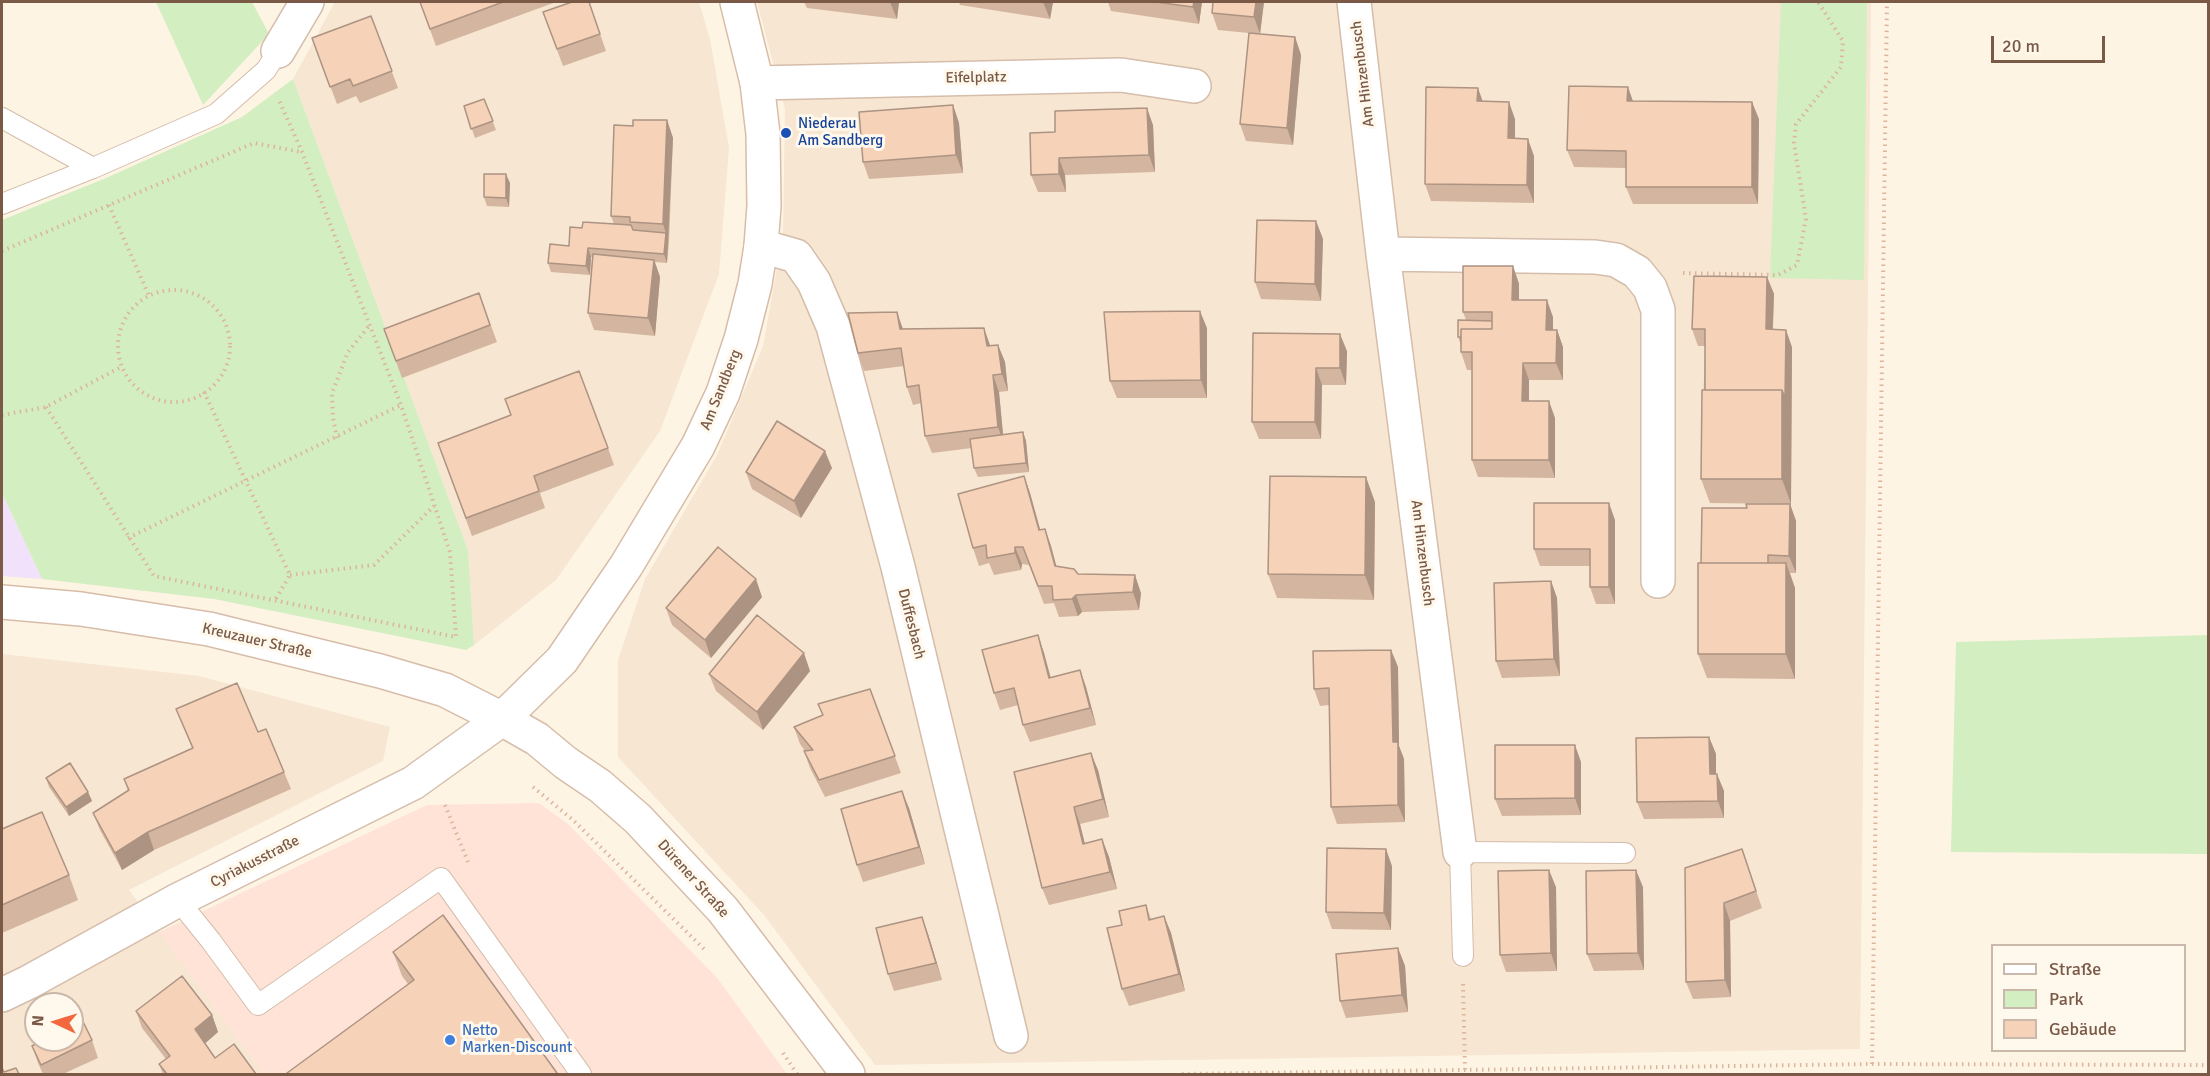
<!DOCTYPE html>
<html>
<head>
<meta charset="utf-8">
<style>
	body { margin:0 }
	#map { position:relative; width:2210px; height:1076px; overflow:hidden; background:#fef4e4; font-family:Signika,sans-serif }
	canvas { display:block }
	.frame { position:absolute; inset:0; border:3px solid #7a5947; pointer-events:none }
	.legend { position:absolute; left:1991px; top:944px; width:195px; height:108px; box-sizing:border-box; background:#fff8ec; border:2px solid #cab8aa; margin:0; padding:8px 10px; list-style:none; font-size:18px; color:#7a5947 }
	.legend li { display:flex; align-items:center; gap:12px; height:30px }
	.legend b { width:30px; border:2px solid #cab8aa }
	.north { position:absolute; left:24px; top:992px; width:60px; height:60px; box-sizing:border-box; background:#fff8ec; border:2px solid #cab8aa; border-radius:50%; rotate:274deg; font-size:16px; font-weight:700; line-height:24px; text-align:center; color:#7a5947 }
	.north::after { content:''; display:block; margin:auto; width:21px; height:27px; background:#f3673e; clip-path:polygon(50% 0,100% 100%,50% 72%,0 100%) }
	.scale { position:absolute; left:1991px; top:36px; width:114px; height:27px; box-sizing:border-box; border:3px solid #7a5947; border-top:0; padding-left:8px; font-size:18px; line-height:21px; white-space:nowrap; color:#7a5947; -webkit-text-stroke:4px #fff8ec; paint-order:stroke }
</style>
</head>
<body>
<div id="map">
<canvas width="2210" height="1076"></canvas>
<div class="frame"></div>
<ul class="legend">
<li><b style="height:8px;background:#fff"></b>Straße</li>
<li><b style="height:16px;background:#d3eec1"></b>Park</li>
<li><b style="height:16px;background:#f6d2b9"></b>Gebäude</li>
</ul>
<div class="north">N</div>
<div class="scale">20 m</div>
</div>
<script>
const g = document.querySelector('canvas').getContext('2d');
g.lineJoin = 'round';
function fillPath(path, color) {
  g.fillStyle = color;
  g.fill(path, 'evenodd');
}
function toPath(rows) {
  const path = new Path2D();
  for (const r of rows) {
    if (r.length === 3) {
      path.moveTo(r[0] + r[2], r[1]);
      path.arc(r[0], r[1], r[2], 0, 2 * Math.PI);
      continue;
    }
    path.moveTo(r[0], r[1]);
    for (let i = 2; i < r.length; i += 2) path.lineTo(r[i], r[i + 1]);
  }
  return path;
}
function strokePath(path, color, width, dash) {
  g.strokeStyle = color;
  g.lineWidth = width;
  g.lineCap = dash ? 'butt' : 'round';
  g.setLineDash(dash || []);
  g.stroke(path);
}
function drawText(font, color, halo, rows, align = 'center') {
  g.font = font + ' Signika,sans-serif';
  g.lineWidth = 6;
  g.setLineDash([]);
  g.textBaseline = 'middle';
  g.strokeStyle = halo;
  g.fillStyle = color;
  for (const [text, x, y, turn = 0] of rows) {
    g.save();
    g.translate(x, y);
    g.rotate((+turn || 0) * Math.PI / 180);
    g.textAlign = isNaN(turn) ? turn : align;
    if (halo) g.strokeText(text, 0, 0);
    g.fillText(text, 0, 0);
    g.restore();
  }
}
fillPath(toPath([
	[335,2,699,2,710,39,729,148,719,274,660,431,556,580,474,645,468,550,293,79],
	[757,2,1871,2,1860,1049,875,1065,764,915,618,757,618,660,645,579,717,455,763,346,783,234,785,109],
	[2,654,199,676,390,727,383,761,129,890,264,1074,2,1074],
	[36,1004,72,1004,72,1040,36,1040]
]), '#f7e6d2');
fillPath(toPath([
	[539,803,568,824,718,979,787,1074,264,1074,159,932,427,805]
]), '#ffe3d7');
fillPath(toPath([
	[2,493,42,579,2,576]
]), '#f1e1fb');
fillPath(toPath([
	[156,2,252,2,269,34,203,105],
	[1781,2,1867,2,1864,280,1770,278],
	[293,79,468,550,474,645,466,650,214,599,42,579,2,493,2,220,106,178,242,117],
	[2208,635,2208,854,1951,852,1956,642]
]), '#d3eec1');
const service = toPath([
	[2,118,93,168],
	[2,204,93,168,216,114,266,70,278,51],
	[178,900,211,941,258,1005,441,878,581,1074],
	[1463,956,1460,852,1625,853]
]);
const minor = toPath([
	[1354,2,1383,254,1460,852],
	[278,51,307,2],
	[757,83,1121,75,1194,86],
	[761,246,796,256,814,282,833,326,898,567,1011,1036],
	[1383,254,1595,257,1616,260,1637,272,1650,288,1658,310,1658,581],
	[2,995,29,982,178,900,413,783,502,719]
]);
const secondary = toPath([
	[2,602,81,609,209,629,380,671,445,690,502,719,537,739,566,763,600,786,638,819,723,910,848,1074],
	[502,719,562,660,626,566,698,446,723,393,741,339,755,284,761,246,764,206,763,134,757,83,737,2]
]);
strokePath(service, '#d4bdab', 22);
strokePath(minor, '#d4bdab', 36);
strokePath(secondary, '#d7bda9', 36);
strokePath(toPath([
	[109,205,149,296],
	[2,251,254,143,301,152],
	[1683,273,1778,275,1797,265,1806,219,1794,143,1796,124,1841,67,1843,41,1818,2],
	[174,346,56],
	[204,392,290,575,275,600],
	[46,407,154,576,456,637,450,552,401,405,302,152,278,98],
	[2,415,46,407,121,367],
	[337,438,333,418,332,393,348,352,369,326],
	[128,538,401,405],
	[290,575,374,565,434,506],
	[533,787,573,820,704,949],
	[445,805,468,862],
	[1463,984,1465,1070],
	[783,1053,797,1074],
	[1872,1064,1887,2],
	[1182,1074,1872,1064,2208,1065]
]), '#dcb59c', 4, [1.5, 4.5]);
strokePath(service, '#fff', 20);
strokePath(minor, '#fff', 33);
strokePath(secondary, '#fff', 33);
fillPath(toPath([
	[420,2,556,2,436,46],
	[589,2,606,51,563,66,543,12],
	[804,2,899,2,897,19,807,8],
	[959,2,1053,2,1050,19,960,5],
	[1108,2,1202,2,1199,24,1111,11],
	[1213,2,1264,2,1260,34,1295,37,1301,55,1293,145,1246,141,1240,124,1249,33,1218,30,1212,13],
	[371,16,398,88,360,103,356,96,337,104,312,38],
	[484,99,496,130,475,138,464,106],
	[1483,101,1515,119,1515,138,1534,156,1534,203,1431,201,1425,184],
	[1633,101,1759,119,1758,204,1633,204,1626,187,1626,168,1574,167,1567,150],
	[953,105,959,123,963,173,869,179,863,162],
	[667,120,673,138,669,242,667,263,655,262,660,277,655,336,594,330,588,313,592,257,591,257,590,275,551,272,548,263,569,246,582,228,614,224,611,216,633,126],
	[1153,125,1155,172,1065,175,1066,192,1038,192,1031,175,1055,132],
	[510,183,509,207,487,206,484,197],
	[1316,221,1323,239,1321,301,1261,299,1255,282],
	[1513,266,1519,284,1519,300,1553,317,1553,330,1557,330,1563,347,1563,380,1529,380,1529,401,1555,418,1555,478,1478,477,1472,460,1472,370,1467,370,1461,352,1461,345,1458,337,1466,320,1463,312],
	[1767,277,1774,294,1773,329,1792,347,1791,504,1710,503,1701,479,1705,346,1698,346,1692,329],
	[479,293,497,342,402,378,384,329],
	[1207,328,1207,398,1117,398,1110,381],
	[903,329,990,346,998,345,1005,362,1008,391,999,392,1003,435,1023,432,1026,441,1029,472,978,477,974,468,972,448,932,453,925,436,921,403,913,405,907,387,904,366,864,371,858,353],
	[1253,333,1347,351,1346,385,1322,385,1321,439,1259,439,1252,422],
	[438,443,608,448,614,465,540,493,545,508,472,536],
	[832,468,801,518,752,489,746,472],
	[1024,476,1030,493,1040,530,1045,529,1051,546,1056,566,1078,574,1141,593,1139,610,1082,612,1078,616,1059,617,1054,603,1044,604,1029,565,1022,564,1021,570,994,575,989,563,979,566,973,548],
	[1375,502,1374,600,1277,598,1268,574],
	[1790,504,1796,521,1796,573,1790,573,1795,588,1795,679,1707,678,1698,654,1747,508],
	[1615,520,1615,604,1596,604,1590,587,1590,566,1540,566,1534,549],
	[1551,581,1557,598,1560,676,1502,678,1496,661],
	[762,597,711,658,672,625,666,608],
	[1038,635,1044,653,1051,678,1080,670,1086,687,1096,725,1030,742,1023,725,1018,705,1000,710,994,693],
	[1391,650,1398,667,1399,746,1404,759,1405,822,1337,824,1331,807,1329,705,1320,706,1314,689],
	[810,671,763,730,716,691,709,674],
	[870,689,901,773,825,797,810,768,804,751,805,751,800,744,794,727,822,716],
	[176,709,258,732,284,772,291,789,154,850,122,870,100,830,93,813,128,791,124,779,192,748],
	[1709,737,1716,754,1716,774,1724,791,1724,818,1644,819,1637,802],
	[1581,762,1581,815,1502,816,1495,799],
	[1098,770,1109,817,1080,824,1085,844,1102,839,1109,857,1117,889,1049,905,1042,888,1014,772],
	[46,778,88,792,92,801,69,816,49,787],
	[909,808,925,864,863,882,857,865],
	[2,829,69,875,78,900,2,933],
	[1392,866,1391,930,1332,929,1326,912],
	[1748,867,1762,908,1730,921,1731,997,1693,999,1686,982,1685,868],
	[1556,887,1557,971,1506,972,1500,955],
	[1643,887,1644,970,1594,971,1587,954],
	[1146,905,1151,919,1164,916,1171,933,1185,991,1129,1006,1122,989,1122,925],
	[928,934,942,980,894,991,888,974],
	[1398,948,1405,966,1408,1012,1346,1018,1340,1001],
	[393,952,558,1074,408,984,402,976],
	[136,1011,212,1015,218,1032,205,1043,215,1058,256,1074,163,1074,159,1064,166,1059,142,1028],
	[36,1016,36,1040,92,1040,98,1058,63,1074,43,1074,38,1063,32,1046,37,1043,28,1020]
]), '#d4b59f');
fillPath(toPath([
	[890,2,899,2,897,19],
	[1043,2,1053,2,1050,19],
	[1194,2,1202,2,1199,24,1193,7],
	[1256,2,1264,2,1260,34,1254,17],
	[1295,37,1301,55,1293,145,1287,128],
	[1628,87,1634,104,1627,101],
	[1478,88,1484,105,1477,101],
	[1509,102,1515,119,1515,155,1508,138],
	[1752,102,1759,119,1758,204,1752,187],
	[953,105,959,123,963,173,956,155],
	[1147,108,1153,125,1155,172,1149,155],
	[667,120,673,138,667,263,664,254,666,233,663,224],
	[1528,139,1534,156,1534,203,1527,185],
	[1059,158,1065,175,1066,192,1059,174],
	[506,174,510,183,509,207,506,198],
	[1316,221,1323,239,1321,301,1315,284],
	[588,248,591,257,590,275,586,266],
	[654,260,660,277,655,336,648,318],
	[1513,266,1519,284,1519,317,1512,300],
	[1767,277,1774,294,1772,347,1766,329],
	[1547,300,1553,317,1553,347,1546,330],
	[1200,311,1207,328,1207,398,1201,380],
	[897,312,903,329,900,329],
	[984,328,990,345,987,346],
	[1557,330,1563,347,1563,380,1556,363],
	[1786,330,1792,347,1791,504,1782,479,1782,390],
	[1340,334,1347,351,1346,385,1340,368],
	[998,345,1005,362,1008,391,1002,374],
	[1523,363,1529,380,1529,418,1522,401],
	[1316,368,1322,385,1321,439,1315,422],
	[993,375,999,392,1004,444,998,427],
	[1549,401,1555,418,1555,478,1549,460],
	[1023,432,1026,441,1029,472,1026,463],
	[825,451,832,468,801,518,794,501],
	[1024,476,1030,493,1045,547,1039,530],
	[1366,477,1375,502,1374,600,1365,575],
	[1609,503,1615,520,1615,604,1609,587],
	[1790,504,1796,521,1796,573,1789,556],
	[1045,529,1051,546,1061,583,1055,566],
	[1015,547,1022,564,1021,570,1015,553],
	[1786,563,1795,588,1795,679,1786,654],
	[1135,575,1141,593,1139,610,1133,592],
	[756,579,762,597,711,658,705,640],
	[1551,581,1557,598,1560,676,1554,659],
	[1076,595,1082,612,1078,616,1072,599],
	[1038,635,1044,653,1055,695,1049,678],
	[1391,650,1398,667,1399,746,1404,759,1405,822,1398,805,1393,742],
	[804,653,810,671,763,730,757,712],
	[1080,670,1086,687,1096,725,1090,708],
	[1709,737,1716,754,1716,791,1710,774],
	[1575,745,1581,762,1581,815,1575,798],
	[1091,753,1098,770,1109,817,1103,799],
	[1717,774,1724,791,1724,818,1718,801],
	[902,791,909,808,925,864,919,847],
	[88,792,92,801,69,816,66,807],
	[1074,807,1080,824,1089,861,1083,844],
	[148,832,154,850,122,870,115,853],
	[1102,839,1109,857,1117,889,1110,872],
	[1386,849,1392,866,1391,930,1384,913],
	[1549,870,1556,887,1557,971,1551,953],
	[1636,870,1643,887,1644,970,1638,953],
	[1724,903,1730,921,1731,997,1725,980],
	[1164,916,1171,933,1185,991,1179,974],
	[922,917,928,934,942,980,936,963],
	[1398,948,1405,966,1408,1012,1402,995],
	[212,1015,218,1032,201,1047,195,1029]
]), '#ac9382');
const building = toPath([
	[420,2,503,2,430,29,420,2],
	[572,2,589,2,600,34,557,49,543,12,572,2],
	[1156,2,1194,2,1193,7,1156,2],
	[1213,2,1256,2,1254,17,1212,13,1213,2],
	[371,16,392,71,353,86,350,79,330,87,312,38,371,16],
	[1249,33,1295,37,1287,128,1240,124,1249,33],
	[1569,86,1628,87,1627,101,1752,102,1752,187,1626,187,1626,151,1567,150,1569,86],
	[1426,87,1478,88,1477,101,1509,102,1508,138,1528,139,1527,185,1425,184,1426,87],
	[484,99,493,121,471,129,464,106,484,99],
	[953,105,956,155,863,162,859,112,953,105],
	[1147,108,1149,155,1059,158,1059,174,1031,175,1030,133,1055,132,1055,111,1147,108],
	[633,120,667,120,663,224,630,222,630,217,611,216,614,125,633,126,633,120],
	[484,174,506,174,506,198,484,197,484,174],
	[1257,220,1316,221,1315,284,1255,282,1257,220],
	[583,222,631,225,633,230,666,233,664,254,588,248,586,266,548,263,550,244,569,246,570,227,582,228,583,222],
	[593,254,654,260,648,318,588,313,593,254],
	[1463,266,1513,266,1512,300,1547,300,1546,330,1557,330,1556,363,1523,363,1522,401,1549,401,1549,460,1472,460,1472,352,1461,352,1461,329,1492,329,1492,312,1463,312,1463,266],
	[1694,276,1767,277,1766,329,1786,330,1785,398,1782,390,1705,390,1705,329,1692,329,1694,276],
	[479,293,490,325,396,361,384,329,479,293],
	[1200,311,1201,380,1110,381,1104,312,1200,311],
	[897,312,900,329,984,328,987,346,998,345,1002,374,993,375,998,427,925,436,919,385,907,387,901,348,858,353,848,313,897,312],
	[1458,320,1492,321,1492,329,1461,329,1461,337,1458,337,1458,320],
	[1253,333,1340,334,1340,368,1316,368,1315,422,1252,422,1253,333],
	[579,371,608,448,534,476,539,491,466,518,438,443,511,415,505,399,579,371],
	[1702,390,1782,390,1782,479,1701,479,1702,390],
	[777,421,825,451,794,501,746,472,777,421],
	[1023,432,1026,463,974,468,970,439,1023,432],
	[1024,476,1039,530,1045,529,1055,566,1074,569,1078,574,1135,575,1133,592,1076,595,1072,599,1053,600,1052,586,1038,586,1023,547,1015,547,1015,553,987,558,986,545,973,548,958,494,1024,476],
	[1270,476,1366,477,1365,575,1268,574,1270,476],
	[1534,503,1609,503,1609,587,1590,587,1590,549,1534,549,1534,503],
	[1746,504,1790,504,1789,556,1768,555,1768,563,1701,563,1702,508,1747,508,1746,504],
	[718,547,756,579,705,640,666,608,718,547],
	[1698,563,1786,563,1786,654,1698,654,1698,563],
	[1551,581,1554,659,1496,661,1494,583,1551,581],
	[757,615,804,653,757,712,709,674,757,615],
	[1038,635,1049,678,1080,670,1090,708,1023,725,1014,688,994,693,982,650,1038,635],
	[1391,650,1393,742,1398,742,1398,805,1331,807,1329,688,1314,689,1313,651,1391,650],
	[237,683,258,732,266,729,284,772,148,832,115,853,93,813,129,790,124,779,193,748,176,709,237,683],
	[870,689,895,756,819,780,804,751,813,750,794,727,823,715,818,704,870,689],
	[1709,737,1710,774,1717,774,1718,801,1637,802,1636,738,1709,737],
	[1495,745,1575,745,1575,798,1495,799,1495,745],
	[1091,753,1103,799,1074,807,1083,844,1102,839,1110,872,1042,888,1014,772,1091,753],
	[70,763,88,792,66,807,46,778,70,763],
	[902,791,919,847,857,865,841,809,902,791],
	[42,812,69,875,2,905,2,829,42,812],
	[1327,848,1386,849,1384,913,1326,912,1327,848],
	[1742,849,1756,891,1724,903,1725,980,1686,982,1685,868,1742,849],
	[1549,870,1551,953,1500,955,1498,871,1549,870],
	[1636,870,1638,953,1587,954,1586,871,1636,870],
	[1146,905,1149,920,1164,916,1179,974,1122,989,1107,928,1122,925,1119,911,1146,905],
	[443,915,557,1073,556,1074,288,1074,287,1073,414,980,393,952,443,915],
	[922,917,936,963,888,974,876,928,922,917],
	[1398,948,1402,995,1340,1001,1336,954,1398,948],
	[182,976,212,1015,195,1029,215,1058,234,1044,256,1074,167,1074,159,1064,170,1056,136,1011,182,976],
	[72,999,92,1040,41,1065,32,1046,39,1042,38,1040,72,1040,72,1004,61,1004,72,999],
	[36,1016,36,1036,28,1020,36,1016],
	[2,1068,4,1072,16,1068,19,1074,2,1074,2,1068]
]);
fillPath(building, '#f6d2b9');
strokePath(building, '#ac9382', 1.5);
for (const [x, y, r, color] of [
	[786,133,6,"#1a4fb4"],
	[450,1040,6,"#3f7fe0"]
]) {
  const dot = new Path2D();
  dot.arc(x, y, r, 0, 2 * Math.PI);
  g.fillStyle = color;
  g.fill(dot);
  strokePath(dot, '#fff8ec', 2);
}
drawText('15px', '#7a5947', '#fff8ec', [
	["Am Hinzenbusch",1363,74,-97],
	["Eifelplatz",976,78,-1],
	["Am Sandberg",721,390,-68],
	["Am Hinzenbusch",1422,553,83],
	["Duffesbach",911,624,76],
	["Kreuzauer Straße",257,641,13],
	["Cyriakusstraße",255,862,-27],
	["Dürener Straße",693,879,48]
]);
drawText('15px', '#164399', '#fff8ec', [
	["Niederau",798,124],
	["Am Sandberg",798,141]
], 'left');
drawText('15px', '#366cbe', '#fff8ec', [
	["Netto",462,1031],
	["Marken-Discount",462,1048]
], 'left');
</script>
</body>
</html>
